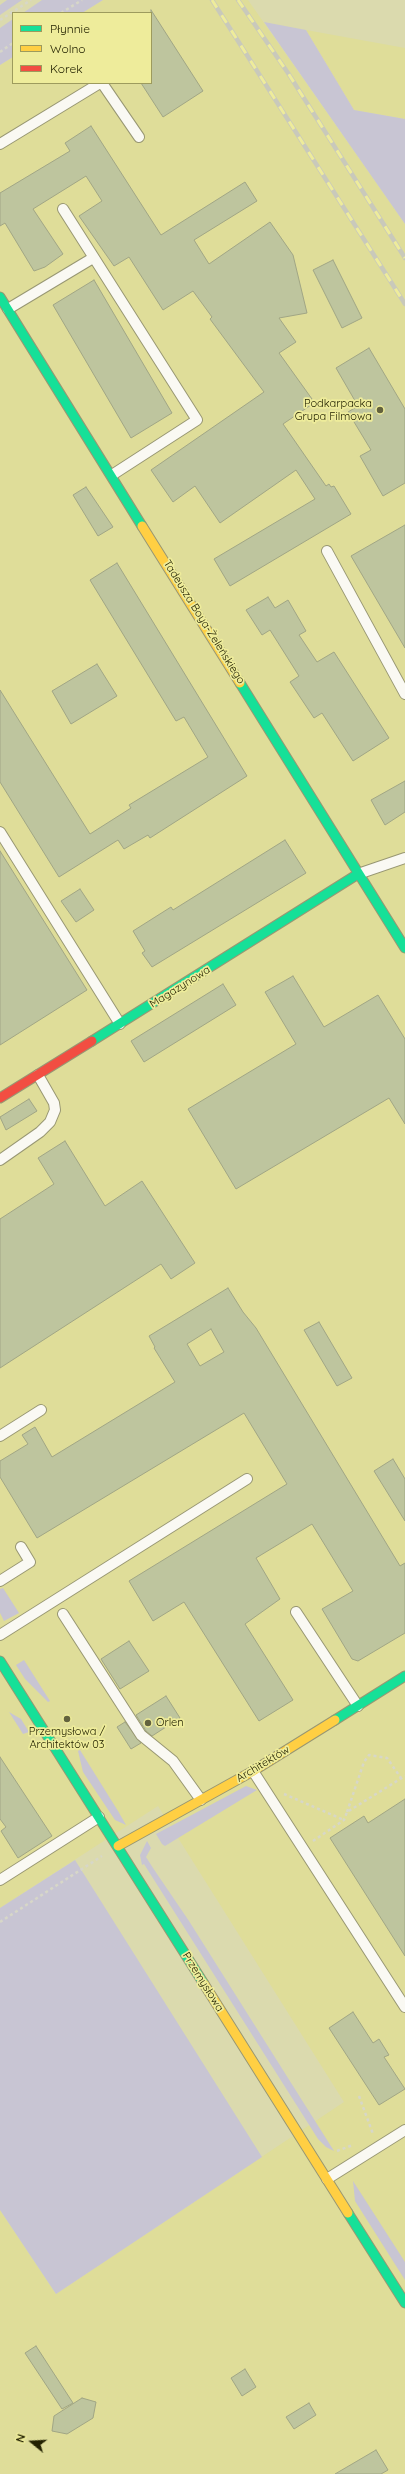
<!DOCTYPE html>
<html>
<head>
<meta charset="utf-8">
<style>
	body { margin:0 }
	#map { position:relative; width:405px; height:2474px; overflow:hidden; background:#dbdaae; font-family:Quicksand,sans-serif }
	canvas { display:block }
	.legend { position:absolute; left:12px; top:12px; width:140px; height:72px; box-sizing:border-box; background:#eeec9b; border:1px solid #9d9b5d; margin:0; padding:5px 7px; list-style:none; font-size:12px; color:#232201 }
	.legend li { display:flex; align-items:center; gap:8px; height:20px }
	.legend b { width:20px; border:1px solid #9d9b5d }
	.north { position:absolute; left:12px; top:2422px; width:40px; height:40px; -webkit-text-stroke:3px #eeec9b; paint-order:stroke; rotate:288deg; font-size:11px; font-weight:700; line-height:16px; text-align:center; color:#232201 }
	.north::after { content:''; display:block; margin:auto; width:14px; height:18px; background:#232201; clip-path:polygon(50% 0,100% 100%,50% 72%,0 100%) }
</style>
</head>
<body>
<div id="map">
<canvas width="405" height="2474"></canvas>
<ul class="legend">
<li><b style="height:5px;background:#16e098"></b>Płynnie</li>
<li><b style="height:5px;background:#ffcf43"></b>Wolno</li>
<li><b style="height:5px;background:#f24e42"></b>Korek</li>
</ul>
<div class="north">N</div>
</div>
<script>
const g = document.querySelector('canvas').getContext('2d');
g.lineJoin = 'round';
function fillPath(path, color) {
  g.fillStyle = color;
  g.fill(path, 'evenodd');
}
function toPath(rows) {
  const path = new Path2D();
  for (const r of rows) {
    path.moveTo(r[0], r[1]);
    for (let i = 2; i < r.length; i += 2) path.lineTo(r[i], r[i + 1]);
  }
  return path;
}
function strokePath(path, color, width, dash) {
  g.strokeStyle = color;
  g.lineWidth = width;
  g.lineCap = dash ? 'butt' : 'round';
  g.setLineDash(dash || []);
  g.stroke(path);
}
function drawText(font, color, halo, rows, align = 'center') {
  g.font = font + ' Quicksand,sans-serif';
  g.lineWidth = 3.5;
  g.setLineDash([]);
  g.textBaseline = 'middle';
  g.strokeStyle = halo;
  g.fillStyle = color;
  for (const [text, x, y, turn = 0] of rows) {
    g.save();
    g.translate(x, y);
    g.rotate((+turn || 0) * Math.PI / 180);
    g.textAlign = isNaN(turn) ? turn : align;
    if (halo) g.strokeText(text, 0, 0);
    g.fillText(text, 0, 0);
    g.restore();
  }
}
fillPath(toPath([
	[103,0,248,0,405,224,405,2474,0,2474,0,2210,56,2294,344,2102,158,1806,0,1908,0,65,13,57,13,83,151,83,151,13,82,13],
	[306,30,405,48,405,119,354,110]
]), '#dfdd99');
fillPath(toPath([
	[7,0,22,0,0,15,0,5],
	[42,0,103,0,82,13,23,13],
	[13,19,13,57,0,65,0,28],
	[264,22,306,30,354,110,405,119,405,224],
	[3,1588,19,1613,4,1621,0,1613,0,1589],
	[24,1660,50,1701,48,1702,25,1679,16,1665],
	[9,1712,21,1719,29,1732,23,1734],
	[80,1750,118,1811,126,1825,115,1820,83,1772,78,1751],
	[246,1786,257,1790,165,1846,162,1844,156,1834],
	[147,1841,151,1848,146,1857,153,1868,189,1921,334,2151,326,2147,318,2139,144,1864,142,1865,140,1855],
	[75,1860,262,2157,56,2294,0,2210,0,1908],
	[353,2181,405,2262,405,2280,355,2201]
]), '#c8c5d3');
const building = toPath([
	[151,10,203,91,163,117,141,83,151,83,151,10],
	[91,126,161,235,245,182,257,201,194,240,209,264,270,222,293,255,307,313,279,318,296,342,279,353,312,399,308,401,311,405,283,424,326,486,329,484,331,487,334,486,351,514,230,586,214,559,315,499,296,470,220,523,195,486,173,502,151,470,264,392,210,319,212,317,193,291,163,310,129,257,114,266,79,216,102,201,86,176,33,209,63,254,45,267,34,271,5,223,0,226,0,193,70,151,65,143,91,126],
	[333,260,362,318,342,328,313,270,333,260],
	[94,280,172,413,131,438,53,305,94,280],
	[369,348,405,409,405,483,383,496,360,456,371,450,348,412,358,406,336,368,369,348],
	[86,487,113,527,98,536,73,495,86,487],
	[405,525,405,648,351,556,405,525],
	[117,563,247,776,150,838,148,835,124,849,118,840,59,877,0,782,0,690,90,834,131,808,129,805,208,757,184,717,176,721,90,580,117,563],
	[268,597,275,608,288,600,306,631,299,635,317,662,334,652,389,738,353,761,322,713,314,718,290,682,299,676,270,630,262,635,246,610,268,597],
	[97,664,117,696,71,724,52,691,97,664],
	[405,781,405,812,385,825,371,800,405,781],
	[285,840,306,873,152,967,142,953,145,951,133,931,171,907,173,910,285,840],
	[0,851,87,990,0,1045,0,851],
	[80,889,94,910,76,922,61,901,80,889],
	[293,976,324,1027,378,995,405,1039,405,1124,389,1098,236,1189,188,1109,296,1044,265,992,293,976],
	[223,984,236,1005,144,1062,131,1041,223,984],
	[29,1099,37,1111,6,1130,0,1117,29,1099],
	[65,1141,105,1206,142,1181,195,1263,171,1279,161,1264,0,1368,0,1219,54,1184,38,1158,65,1141],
	[228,1288,243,1312,256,1328,400,1566,405,1563,405,1633,358,1661,352,1659,322,1609,353,1591,312,1524,256,1558,280,1599,245,1624,293,1700,259,1721,184,1602,153,1621,129,1581,287,1484,244,1413,37,1538,0,1477,0,1461,28,1444,22,1435,35,1427,52,1457,175,1382,154,1348,155,1347,149,1336,228,1288],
	[211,1329,224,1352,200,1366,187,1344,211,1329],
	[319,1322,352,1378,337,1386,304,1330,319,1322],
	[393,1459,405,1479,405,1521,374,1471,393,1459],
	[129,1641,149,1671,120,1689,101,1659,129,1641],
	[166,1696,180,1718,152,1736,146,1731,136,1715,166,1696],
	[125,1722,141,1743,131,1749,117,1727,125,1722],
	[0,1757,52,1836,18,1858,1,1831,6,1827,0,1819,0,1757],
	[405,1799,405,1956,330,1838,364,1816,368,1823,405,1799],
	[353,2012,373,2043,379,2039,389,2055,384,2057,405,2089,379,2105,329,2028,353,2012],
	[36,2346,73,2403,62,2409,25,2353,36,2346],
	[245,2369,256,2387,242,2396,231,2378,245,2369],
	[82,2398,96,2402,93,2418,67,2434,52,2431,54,2416,82,2398],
	[309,2403,316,2415,294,2429,286,2417,309,2403],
	[376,2450,388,2470,381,2474,335,2474,376,2450]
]);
fillPath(building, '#bec59e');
strokePath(building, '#a1a685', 1);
const lane = toPath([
	[102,83,139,137],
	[0,144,100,83],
	[63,209,197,420,112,475],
	[8,309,93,258],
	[327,551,405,694],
	[0,832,120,1024],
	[358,874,405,858],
	[0,1160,40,1132,50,1122,55,1110,54,1103,38,1075],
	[0,1436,41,1410],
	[0,1581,30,1562,21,1547],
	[296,1612,358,1706],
	[63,1614,141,1735,173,1761,201,1800],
	[0,1635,247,1479],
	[253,1771,405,2007],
	[0,1880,99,1817],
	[327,2179,405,2130]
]);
const fast = toPath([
	[0,297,142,526],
	[240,683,405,948],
	[92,1041,358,874],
	[0,1661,204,1984],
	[335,1720,405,1676],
	[348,2213,405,2303]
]);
const slow = toPath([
	[142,526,240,683],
	[118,1846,253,1771,335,1720],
	[204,1984,348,2213]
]);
const jam = toPath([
	[0,1098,92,1041]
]);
strokePath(lane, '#989773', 12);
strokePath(fast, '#989773', 11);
strokePath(slow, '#989773', 11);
strokePath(jam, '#989773', 11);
strokePath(toPath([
	[61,13,82,0],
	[0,20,31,0],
	[0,52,13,43],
	[284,1794,344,1820],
	[347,1812,364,1762,369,1755,387,1758,401,1778],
	[313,1841,344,1820,347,1812,405,1776],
	[0,1922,102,1856],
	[359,2096,373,2134],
	[337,2151,353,2145]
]), '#d7d7c8', 2.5, [3, 3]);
strokePath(lane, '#faf9f3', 10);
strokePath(fast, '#16e098', 9);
strokePath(slow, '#ffcf43', 9);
strokePath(jam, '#f24e42', 9);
const rail = toPath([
	[212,0,405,304],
	[238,0,288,73,405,258]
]);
strokePath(rail, '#c9c9bb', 4.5);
strokePath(rail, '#eeec9b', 3, [9]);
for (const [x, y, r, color] of [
	[380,410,4,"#63623e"],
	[67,1719,4,"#63623e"],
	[148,1723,4,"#63623e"]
]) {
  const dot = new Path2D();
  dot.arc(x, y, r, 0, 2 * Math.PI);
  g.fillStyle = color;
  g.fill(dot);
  strokePath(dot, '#eeec9b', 1.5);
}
drawText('11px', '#232201', '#eeec9b', [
	["Podkarpacka",372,404],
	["Grupa Filmowa",372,417],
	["Orlen",156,1723,"left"],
	["Przemysłowa /",67,1732,"center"],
	["Architektów 03",67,1745,"center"]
], 'right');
drawText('11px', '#232201', '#eeec9b', [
	["Tadeusza Boya-Żeleńskiego",204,622,58],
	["Magazynowa",180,987,-32],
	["Architektów",263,1764,-31],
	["Przemysłowa",203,1982,58]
]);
</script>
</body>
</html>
